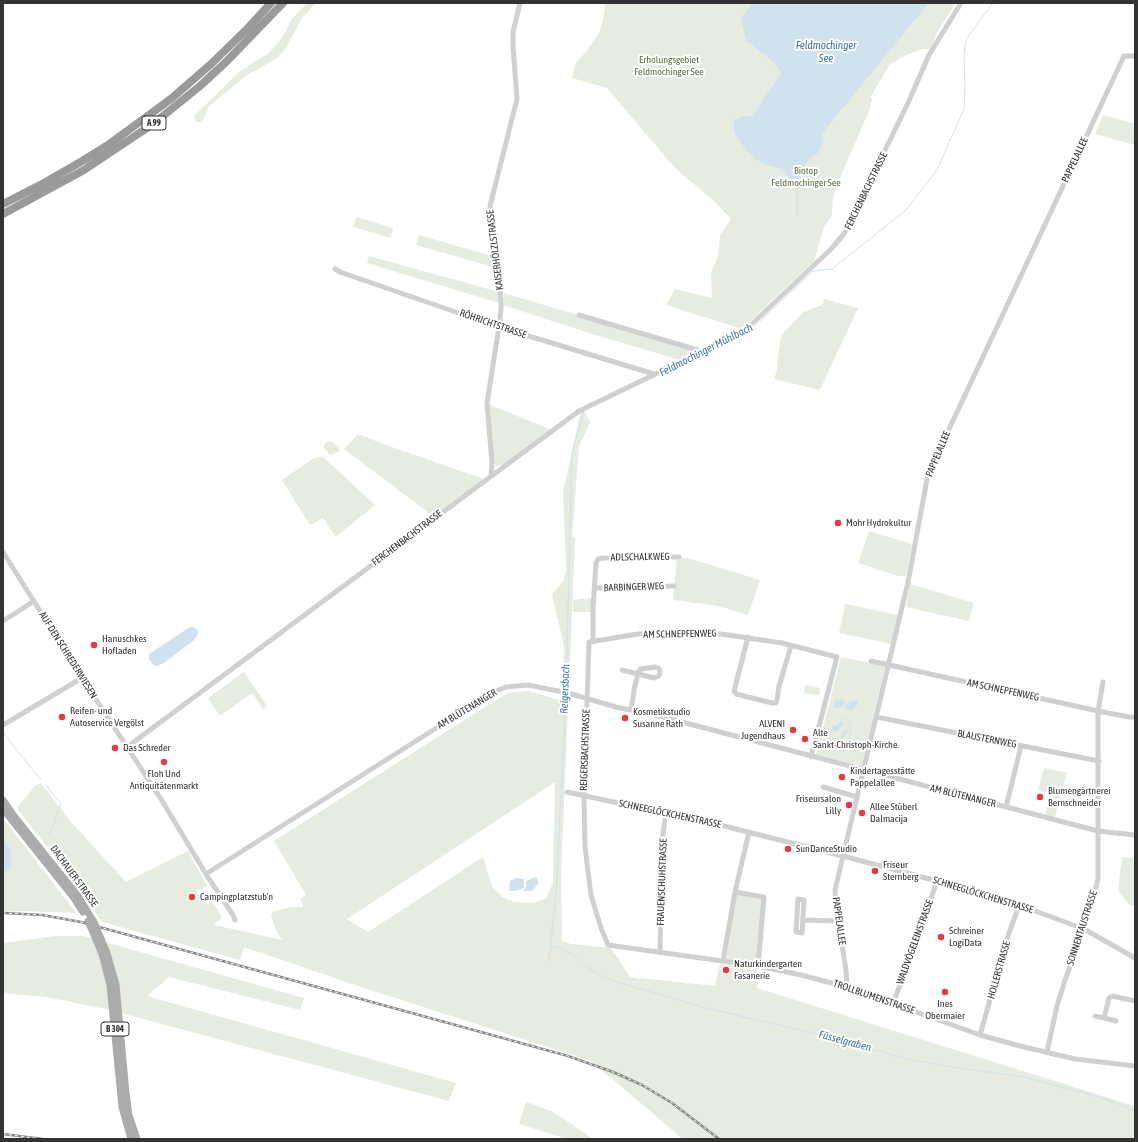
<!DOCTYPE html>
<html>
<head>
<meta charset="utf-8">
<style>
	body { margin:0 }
	#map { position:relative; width:1138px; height:1142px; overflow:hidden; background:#fff; font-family:"Asap Condensed",sans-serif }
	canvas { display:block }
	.frame { position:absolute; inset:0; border:4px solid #333; pointer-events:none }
</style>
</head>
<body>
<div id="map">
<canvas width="1138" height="1142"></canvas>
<div class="frame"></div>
</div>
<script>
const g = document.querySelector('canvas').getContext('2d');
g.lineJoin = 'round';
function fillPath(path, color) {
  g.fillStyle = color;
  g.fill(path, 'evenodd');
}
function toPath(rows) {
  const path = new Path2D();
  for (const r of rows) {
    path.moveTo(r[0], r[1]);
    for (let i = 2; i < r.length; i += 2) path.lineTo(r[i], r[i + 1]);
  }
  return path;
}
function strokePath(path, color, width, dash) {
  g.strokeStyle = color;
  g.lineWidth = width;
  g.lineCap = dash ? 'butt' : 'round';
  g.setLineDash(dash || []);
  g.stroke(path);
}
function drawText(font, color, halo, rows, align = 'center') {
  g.font = font + ' "Asap Condensed",sans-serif';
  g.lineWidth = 4;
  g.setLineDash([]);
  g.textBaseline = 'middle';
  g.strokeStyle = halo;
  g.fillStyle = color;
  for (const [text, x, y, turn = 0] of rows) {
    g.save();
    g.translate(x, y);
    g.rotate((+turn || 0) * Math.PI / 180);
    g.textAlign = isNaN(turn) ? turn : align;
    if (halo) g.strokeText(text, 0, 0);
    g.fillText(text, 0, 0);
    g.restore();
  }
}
fillPath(toPath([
	[307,3,316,3,302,18,286,48,276,59,247,75,209,106,202,122,196,122,194,116,240,71,269,53,282,38,291,20],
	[605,3,752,3,751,4,746,40,776,65,781,73,758,107,754,115,748,115,822,134,929,3,956,3,936,34,933,46,929,49,922,49,906,55,890,64,870,98,872,99,869,111,838,182,833,198,832,215,824,227,814,261,745,326,739,328,666,305,675,289,712,298,711,273,718,256,720,235,731,219,713,200,675,168,607,88,572,78,576,63,589,48,599,33,603,20],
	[1103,115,1135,124,1135,145,1095,134],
	[357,217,393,228,391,238,353,227],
	[419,235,495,257,497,268,416,245],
	[369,256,499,292,499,303,367,263],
	[504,293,692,349,694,353,680,360,589,333,503,305],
	[824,299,858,308,820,390,774,379,778,367,777,366,781,336,803,312,822,305],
	[488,404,551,430,503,465,496,466,494,463],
	[581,411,585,412,590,422,579,447,572,537,575,537,561,877,562,941,571,944,611,948,630,977,715,986,720,964,758,970,757,988,1135,1106,1135,1139,683,1139,591,1061,358,986,244,947,240,960,102,922,83,893,17,808,35,786,41,783,71,822,126,882,188,851,207,886,196,891,204,905,212,901,222,917,214,925,282,940,277,932,271,916,272,912,291,907,302,907,303,905,300,899,306,895,274,841,496,700,508,693,529,691,562,701,564,646,552,594,564,580,566,569,563,492],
	[555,782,553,883,546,898,534,903,514,902,502,897,492,886,483,857,368,932,347,919],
	[358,434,386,445,484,479,433,516,344,449],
	[328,441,333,442,339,448,340,450,338,452,330,455,324,448,324,445],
	[322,456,375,505,336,537,323,518,310,525,282,480,314,458],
	[869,531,912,544,906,576,898,576,858,563],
	[677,557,691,559,760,580,748,615,719,606,673,600],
	[910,584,974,603,969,621,906,607],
	[592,598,591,612,573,612,573,600],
	[845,604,898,615,892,644,839,633],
	[841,657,885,666,862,766,816,755],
	[244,672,267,706,263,709,252,693,220,716,208,698],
	[805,685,820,688,819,695,804,693],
	[1044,768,1067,773,1055,817,1045,815,1049,799,1053,799,1054,795,1038,790],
	[3,818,76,913,23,911,3,912,3,874,11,868,11,849,3,839],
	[1122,857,1135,858,1135,906,1129,905,1118,890],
	[736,894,763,899,757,964,726,960],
	[56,936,83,936,304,998,300,1010,169,977,147,996,456,1083,449,1101,106,1009,46,997,3,993,3,943],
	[526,1102,551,1111,576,1127,592,1139,567,1139,519,1124]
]), '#e6ecdf');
fillPath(toPath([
	[752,3,929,3,822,134,824,138,822,145,818,153,809,159,802,170,797,185,791,181,783,169,769,166,757,160,746,150,734,132,734,120,744,116,754,115,758,107,781,73,776,65,746,40,741,20],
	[190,627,194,627,198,631,197,636,193,641,164,663,157,666,154,666,149,659,149,654],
	[837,700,844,701,844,704,842,707,834,708,835,701],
	[852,701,858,701,858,704,852,711,846,710,845,707,849,703],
	[841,721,844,722,844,724,836,732,833,731,832,728,833,726,836,726],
	[846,729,848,729,847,732,844,736,842,744,841,746,838,745,842,733],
	[3,839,11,849,11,868,3,874],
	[536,877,538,880,538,884,532,891,523,891,526,887,526,881],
	[516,878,524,879,524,888,516,891,509,891,510,881]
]), '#cfe2ee');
strokePath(toPath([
	[797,215,797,185],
	[674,368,731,341,751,330,813,271,832,269,905,211,937,170,964,109,965,87,964,54,966,39,993,3],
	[566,690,572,453,584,411],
	[829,733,834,740,834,745,837,749,844,751,847,750,851,728,847,720,843,718],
	[4,734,41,780],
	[45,784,61,804,49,835],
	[550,948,558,947,561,949],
	[563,950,576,957,586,967,607,979,706,1008,834,1038,907,1059,945,1066,1024,1077,1105,1099,1135,1111],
	[549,960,556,894,566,695]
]), '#cfe2ee', 1);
strokePath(toPath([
	[335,269,340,272,499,327,654,374],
	[579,315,701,351],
	[491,476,492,463,487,403,499,327,501,308,500,276,490,206,517,99,513,46,513,32,520,3],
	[3,552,82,678,161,799,206,874,233,915,235,920],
	[595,588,674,586],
	[3,621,34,601],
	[748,637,734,691,736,694,772,703,776,703,777,700,779,686,791,646],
	[593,640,593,609,596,563,598,559,602,558,679,557],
	[871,661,1098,711,1129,717,1135,717],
	[622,670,654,678,659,676,660,672,659,669,656,667,640,669,638,674,634,689,634,692,631,710],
	[876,717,1099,761],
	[3,725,82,678],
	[127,747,579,411,722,342,745,330,754,322,831,249,844,234,908,103,929,55,961,3],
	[811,757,837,657,782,643,714,633,658,633,638,634,589,642,584,796,585,847,591,895,601,928,608,945,758,966,801,975,847,987,980,1035,1020,1046,1075,1059,1135,1066],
	[823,787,857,797],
	[567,792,716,824,843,856,937,881,1030,909,1084,929,1135,958],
	[1006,807,1021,746],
	[206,874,490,694,506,687,528,685,568,693,616,707,659,716,1098,831,1135,835],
	[735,892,749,832],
	[798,899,804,900,802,933,796,932,798,899],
	[803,920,838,921],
	[660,953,662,841,666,812],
	[723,961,735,892,764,897,758,966],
	[847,987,846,970,836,908,835,890,908,582,928,474,1124,56,1135,56],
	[893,1003,913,952,937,881],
	[1095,1016,1104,1018,1109,998,1112,996,1135,1001],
	[1104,1018,1116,1021],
	[980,1035,1009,933,1019,906],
	[1047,1052,1057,1006,1065,980,1084,929,1093,900,1098,879,1098,711,1103,682]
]), '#d0d0d0', 5);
strokePath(toPath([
	[3,800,14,816,78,896,94,922],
	[3,809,74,898,83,912]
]), '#ababab', 7);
strokePath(toPath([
	[3,204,44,183,84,160,108,145,149,115,172,98,211,64,247,29,271,3],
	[3,214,84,170,153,124,200,86,227,61,283,3]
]), '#9a9a9a', 8);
const rail = toPath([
	[3,913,42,915,81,922,568,1056,613,1072,642,1085,672,1103,719,1139],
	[3,1134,43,1139]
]);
strokePath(rail, '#888', 2.5);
strokePath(rail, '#fff', 1, [3]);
strokePath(toPath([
	[88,921,102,954,110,985,122,1107,131,1139],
	[94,922,107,953,116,985,126,1093,129,1115,137,1139]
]), '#ababab', 7);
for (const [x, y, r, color] of [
	[838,523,4,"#e63946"],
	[94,645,4,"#e63946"],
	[62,717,4,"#e63946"],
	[625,718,4,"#e63946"],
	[793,730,4,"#e63946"],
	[805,739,4,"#e63946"],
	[115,748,4,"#e63946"],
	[164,762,4,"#e63946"],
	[842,777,4,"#e63946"],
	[1040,797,4,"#e63946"],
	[849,805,4,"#e63946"],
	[862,813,4,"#e63946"],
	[788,849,4,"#e63946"],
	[875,871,4,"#e63946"],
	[192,897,4,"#e63946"],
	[941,937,4,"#e63946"],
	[726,970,4,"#e63946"],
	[945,992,4,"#e63946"]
]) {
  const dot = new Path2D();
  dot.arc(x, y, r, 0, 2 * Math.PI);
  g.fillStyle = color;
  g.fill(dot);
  strokePath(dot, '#fff', 1.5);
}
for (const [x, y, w] of [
	[154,123,24],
	[115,1029,28]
]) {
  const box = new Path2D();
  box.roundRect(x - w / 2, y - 7, w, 14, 3);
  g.fillStyle = '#fff';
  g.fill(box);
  strokePath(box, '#333', 1);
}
drawText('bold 9px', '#333', null, [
	["A 99",154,123],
	["B 304",115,1029]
]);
drawText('10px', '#56703f', '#fff', [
	["Erholungsgebiet",669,60],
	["Feldmochinger See",669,72],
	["Biotop",806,171],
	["Feldmochinger See",806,183]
]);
drawText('10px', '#333', '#fff', [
	["PAPPELALLEE",1075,160,-65],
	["FERCHENBACHSTRASSE",866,191,-64],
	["KAISERHÖLZLSTRASSE",495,250,-97],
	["RÖHRICHTSTRASSE",493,324,19],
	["PAPPELALLEE",938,454,-67],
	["FERCHENBACHSTRASSE",407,538,-37],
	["ADLSCHALKWEG",640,557,-1],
	["BARBINGER WEG",634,587,-2],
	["AM SCHNEPFENWEG",680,634,-1],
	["AUF DEN SCHREDERWIESEN",68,655,58],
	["AM SCHNEPFENWEG",1003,690,12],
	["AM BLÜTENANGER",467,709,-31],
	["BLAUSTERNWEG",987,739,11],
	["REIGERSBACHSTRASSE",585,750,-88],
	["AM BLÜTENANGER",963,796,14],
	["SCHNEEGLÖCKCHENSTRASSE",670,814,12],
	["DACHAUER STRASSE",74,876,54],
	["FRAUENSCHUHSTRASSE",662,882,-88],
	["SCHNEEGLÖCKCHENSTRASSE",983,895,17],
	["PAPPELALLEE",839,921,82],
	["SONNENTAUSTRASSE",1082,928,-72],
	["WALDVÖGELEINSTRASSE",915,942,-70],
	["HOLLERSTRASSE",999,970,-74],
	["TROLLBLUMENSTRASSE",874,997,19]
]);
drawText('10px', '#333', '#fff', [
	["Mohr Hydrokultur",846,523],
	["Hanuschkes",102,639],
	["Hofladen",102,651],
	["Reifen- und",70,711],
	["Autoservice Vergölst",70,723],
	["Kosmetikstudio",633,712],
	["Susanne Rath",633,724],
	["ALVENI",785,724,"right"],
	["Jugendhaus",785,736,"right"],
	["Alte",813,733],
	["Sankt-Christoph-Kirche",813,745],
	["Das Schreder",123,748],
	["Kindertagesstätte",850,771],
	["Pappelallee",850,783],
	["Floh Und",164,774,"center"],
	["Antiquitätenmarkt",164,786,"center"],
	["Blumengärtnerei",1048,791],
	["Bernschneider",1048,803],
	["Friseursalon",841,799,"right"],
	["Lilly",841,811,"right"],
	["Allee Stüberl",870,807],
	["Dalmacija",870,819],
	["SunDanceStudio",796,849],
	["Friseur",883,865],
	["Sternberg",883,877],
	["Campingplatzstub'n",200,897],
	["Schreiner",949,931],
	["LogiData",949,943],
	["Naturkindergarten",734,964],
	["Fasanerie",734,976],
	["Ines",945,1004,"center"],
	["Obermaier",945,1016,"center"]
], 'left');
drawText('italic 11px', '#3f7597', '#fff', [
	["Feldmochinger",826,46],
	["See",826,59],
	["Feldmochinger Mühlbach",706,350,-27],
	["Reigersbach",565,689,-88],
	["Füsselgraben",845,1041,15]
]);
</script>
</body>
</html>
